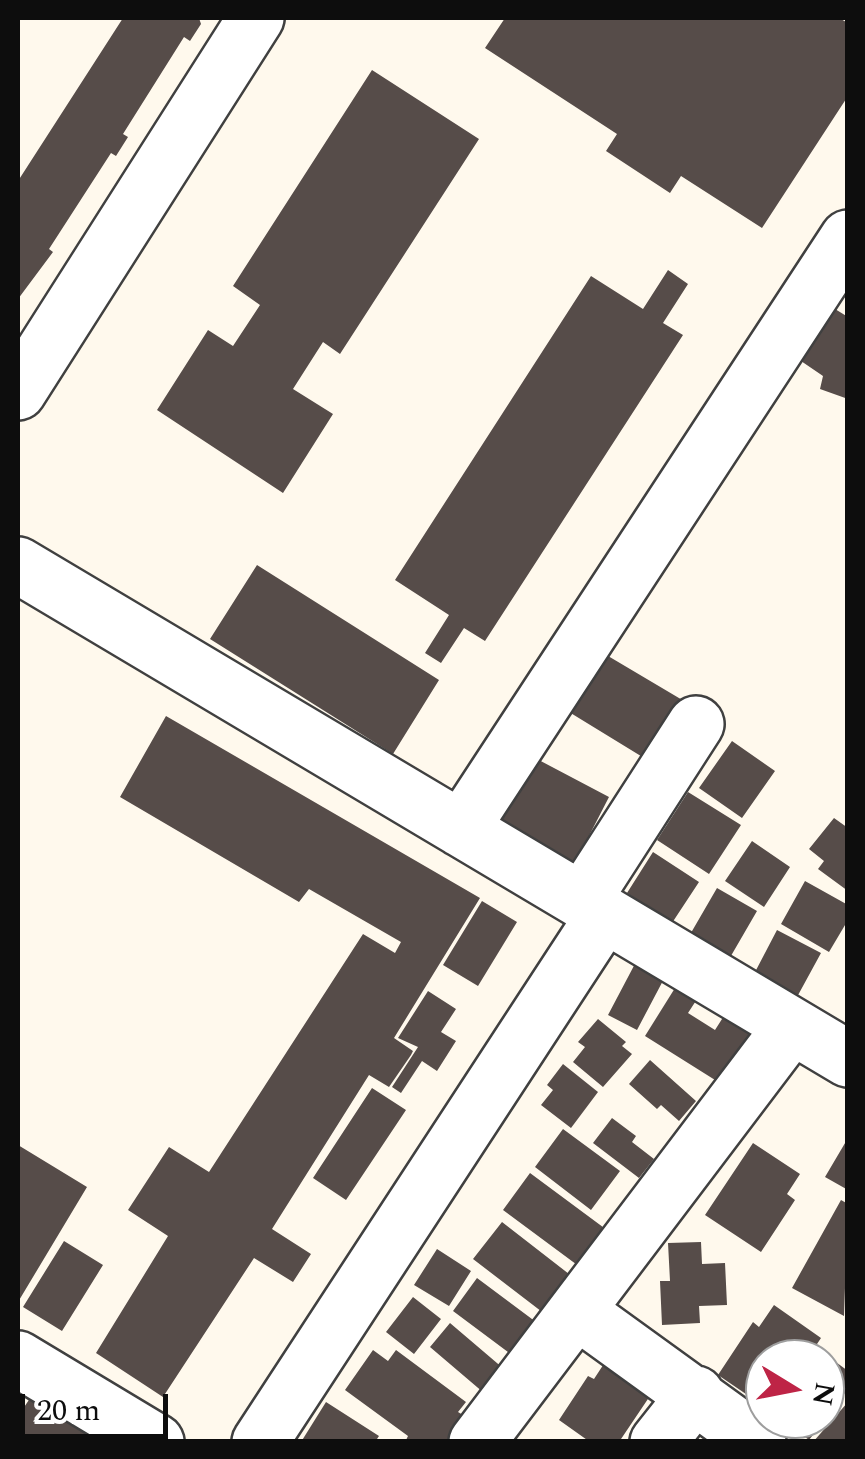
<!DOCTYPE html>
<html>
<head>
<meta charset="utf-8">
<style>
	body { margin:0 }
	#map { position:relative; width:865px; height:1459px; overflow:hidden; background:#fff9ed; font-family:Spectral,serif }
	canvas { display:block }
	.frame { position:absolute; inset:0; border:20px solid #0d0d0d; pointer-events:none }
	.north { position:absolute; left:745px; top:1339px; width:100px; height:100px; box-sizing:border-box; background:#fff; border:2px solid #9e9e9e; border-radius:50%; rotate:100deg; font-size:28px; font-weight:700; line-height:40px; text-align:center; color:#0d0d0d }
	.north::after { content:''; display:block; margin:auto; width:35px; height:45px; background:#be2446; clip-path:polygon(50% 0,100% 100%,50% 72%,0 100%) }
	.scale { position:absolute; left:20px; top:1394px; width:148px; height:45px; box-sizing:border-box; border:5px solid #0d0d0d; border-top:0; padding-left:12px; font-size:30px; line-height:35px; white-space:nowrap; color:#0d0d0d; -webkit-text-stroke:8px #fff; paint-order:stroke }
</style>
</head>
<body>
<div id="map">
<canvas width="865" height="1459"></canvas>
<div class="frame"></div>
<div class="north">N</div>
<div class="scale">20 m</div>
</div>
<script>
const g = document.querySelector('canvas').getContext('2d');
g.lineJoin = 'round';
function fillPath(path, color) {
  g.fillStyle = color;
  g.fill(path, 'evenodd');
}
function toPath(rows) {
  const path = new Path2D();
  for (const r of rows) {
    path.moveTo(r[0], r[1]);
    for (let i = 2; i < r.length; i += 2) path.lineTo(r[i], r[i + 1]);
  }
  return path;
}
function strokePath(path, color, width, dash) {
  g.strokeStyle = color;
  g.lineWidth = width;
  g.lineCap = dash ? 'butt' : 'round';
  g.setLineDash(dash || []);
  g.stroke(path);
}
fillPath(toPath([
	[123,18,199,18,201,24,190,41,184,37,123,134,128,137,116,156,111,153,49,249,53,252,18,299,18,181],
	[505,18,839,18,848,23,848,96,762,228,681,176,670,193,606,151,617,134,485,48],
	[372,70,479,139,340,354,323,342,293,389,333,414,283,493,157,410,208,330,233,346,260,305,233,286],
	[668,270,688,284,663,323,683,335,485,641,464,628,441,663,425,653,449,615,395,580,591,276,643,309],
	[835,309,848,317,848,399,820,389,823,376,801,361],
	[257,565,439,680,393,754,210,639],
	[603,653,684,701,649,761,569,712],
	[166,716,480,898,394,1038,413,1051,411,1055,389,1087,369,1075,272,1229,311,1254,293,1282,254,1258,163,1397,96,1353,168,1236,128,1210,169,1147,209,1172,363,934,395,953,401,942,309,889,299,902,120,797],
	[732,741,775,771,742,818,699,788],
	[535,758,609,797,574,865,499,825],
	[688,792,741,825,709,874,657,840],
	[834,818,848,828,848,891,818,869,824,861,809,849],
	[752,841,790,867,764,907,725,881],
	[653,852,699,882,672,923,627,893],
	[805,881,848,905,848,920,829,952,781,924],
	[717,888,757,911,728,961,688,938],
	[482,901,517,922,478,986,443,965],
	[777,930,821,953,797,997,754,974],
	[637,960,666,975,637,1030,608,1015],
	[680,980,701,993,688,1013,715,1030,729,1008,758,1026,723,1085,645,1036],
	[428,991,456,1009,441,1032,456,1041,437,1071,422,1061,401,1093,392,1087,418,1047,398,1038],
	[598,1019,626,1042,622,1046,632,1054,603,1087,573,1062,585,1047,578,1042],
	[650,1060,696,1101,679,1121,661,1105,657,1109,629,1084],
	[563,1064,598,1092,571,1128,541,1105,553,1090,547,1085],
	[372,1088,406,1110,346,1200,313,1178],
	[612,1118,636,1136,632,1142,654,1159,639,1178,593,1143],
	[563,1129,620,1171,591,1210,535,1167],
	[848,1138,848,1190,825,1177],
	[753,1143,800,1174,787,1194,795,1200,761,1252,705,1215],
	[18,1145,87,1187,18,1302],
	[530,1173,615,1236,588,1273,503,1210],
	[841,1200,848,1204,844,1316,792,1288],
	[502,1222,578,1281,550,1318,473,1259],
	[64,1241,103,1265,62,1331,23,1307],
	[701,1242,702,1264,725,1263,727,1305,699,1306,700,1323,662,1325,660,1281,670,1281,668,1243],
	[437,1249,471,1271,449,1306,414,1285],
	[477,1278,544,1328,520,1361,453,1311],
	[413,1297,441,1319,414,1354,386,1332],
	[774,1305,821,1338,807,1359,765,1359,765,1407,718,1375,753,1322,759,1327],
	[450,1323,504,1369,484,1393,430,1347],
	[373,1350,388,1361,396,1350,466,1402,458,1412,468,1418,450,1442,405,1442,408,1436,345,1390],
	[609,1356,656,1387,619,1442,590,1442,559,1420,588,1376,594,1379],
	[829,1357,848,1371,848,1389,809,1440,789,1425,794,1419,825,1419,825,1363],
	[33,1394,93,1436,89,1442,18,1442,18,1416],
	[326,1402,379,1436,375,1442,301,1442],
	[848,1402,848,1442,813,1442]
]), '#564c49');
const minor = toPath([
	[18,392,256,18],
	[18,565,848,1059],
	[461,829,848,238],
	[582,901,696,724],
	[577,1311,758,1442],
	[18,1359,156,1442],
	[260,1442,605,914],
	[477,1442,792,1026],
	[658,1442,696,1394]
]);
strokePath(minor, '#404040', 60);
strokePath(minor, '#fff', 55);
</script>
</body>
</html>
